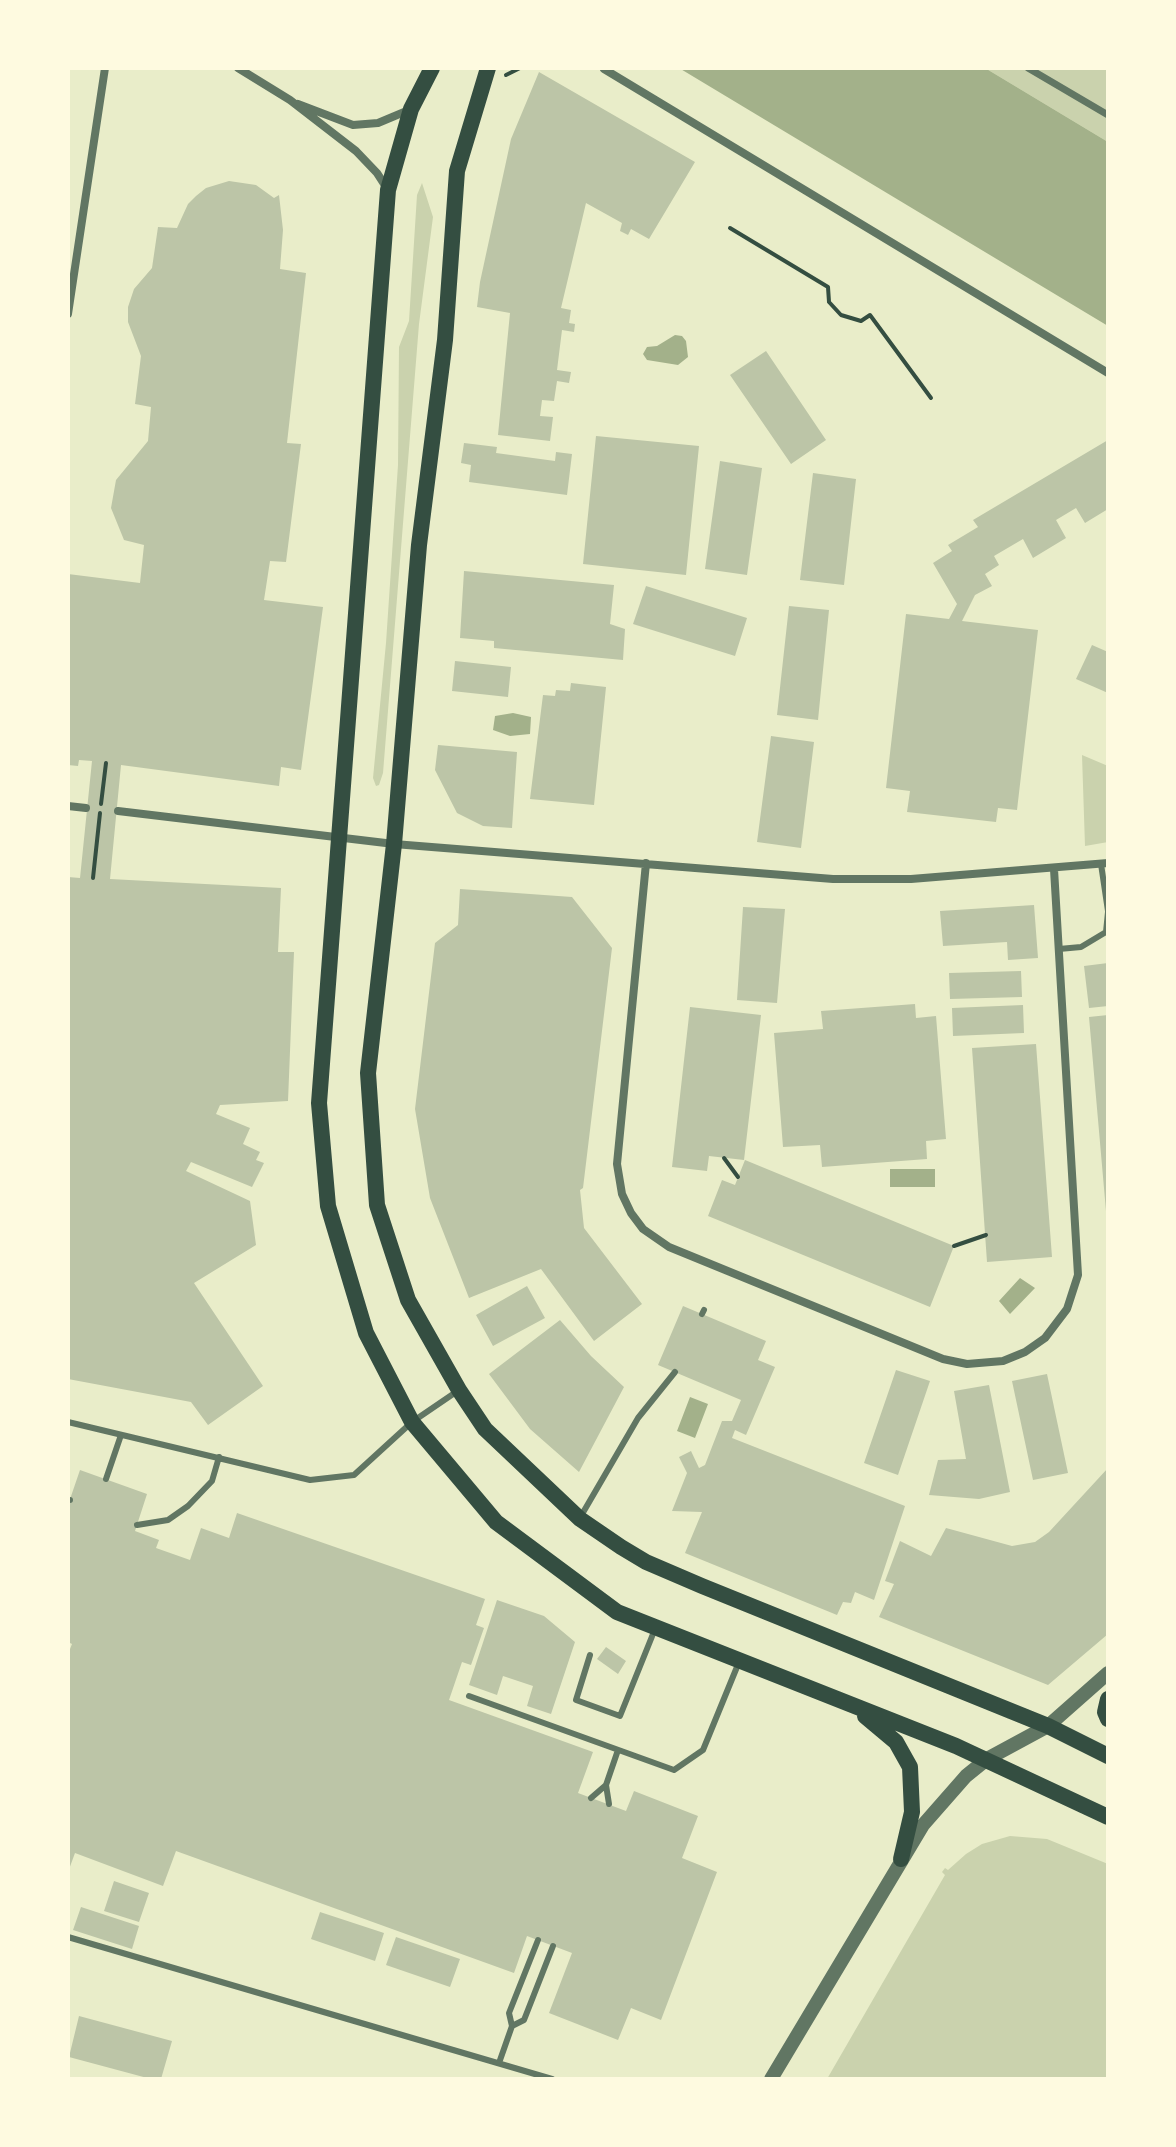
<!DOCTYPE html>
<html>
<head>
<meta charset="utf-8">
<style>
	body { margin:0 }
	#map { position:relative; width:1176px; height:2147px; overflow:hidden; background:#e9edc9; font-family:"Source Serif 4",serif }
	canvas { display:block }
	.frame { position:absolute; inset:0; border:70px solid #fefae0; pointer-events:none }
</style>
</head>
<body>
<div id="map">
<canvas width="1176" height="2147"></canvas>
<div class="frame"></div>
</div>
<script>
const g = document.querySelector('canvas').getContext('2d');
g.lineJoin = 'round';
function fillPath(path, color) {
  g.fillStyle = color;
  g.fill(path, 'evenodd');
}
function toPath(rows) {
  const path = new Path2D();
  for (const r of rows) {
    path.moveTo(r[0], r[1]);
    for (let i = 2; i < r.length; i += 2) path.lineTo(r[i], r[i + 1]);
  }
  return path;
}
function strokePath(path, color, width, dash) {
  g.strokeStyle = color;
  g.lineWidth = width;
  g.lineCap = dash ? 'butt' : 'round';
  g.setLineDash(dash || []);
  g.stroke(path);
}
fillPath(toPath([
	[985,68,1108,68,1108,142],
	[422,183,433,217,419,324,383,773,379,785,376,786,373,778,386,643,398,465,399,347,409,321,417,195],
	[1082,755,1108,766,1108,842,1085,846],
	[1010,1836,1047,1839,1108,1864,1108,2079,827,2079,945,1875,942,1872,945,1868,948,1870,966,1854,982,1844]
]), '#cad2ad');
fillPath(toPath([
	[679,68,985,68,1108,142,1108,326],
	[675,335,682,336,686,341,688,357,678,365,647,360,643,354,647,347,657,346],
	[513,713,531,717,530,734,510,736,493,730,495,716],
	[890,1169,935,1169,935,1187,890,1187],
	[1020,1278,1035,1288,1010,1314,999,1301],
	[690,1397,708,1404,695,1438,677,1431]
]), '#a3b18a');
fillPath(toPath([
	[539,72,695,162,649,239,631,229,628,235,620,231,622,223,586,203,561,308,571,310,569,323,575,324,574,332,562,330,557,370,571,372,569,383,557,381,554,401,542,400,540,416,553,417,550,441,498,435,510,313,477,307,480,282,511,139],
	[229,181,256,185,274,198,279,195,283,230,280,269,306,273,287,443,301,444,286,562,270,561,264,600,323,607,301,770,281,767,279,786,121,765,110,879,281,888,278,952,294,952,288,1101,220,1105,216,1114,250,1128,243,1144,260,1152,256,1160,264,1163,252,1187,191,1162,186,1171,250,1201,256,1245,194,1283,263,1386,208,1425,191,1402,68,1379,68,877,80,878,92,761,79,760,78,766,68,765,68,574,140,583,144,545,124,540,111,508,116,480,148,441,151,407,135,404,141,356,128,322,128,307,134,289,152,268,158,227,177,228,188,204,196,196,206,188],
	[766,351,826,440,791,464,730,375],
	[596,436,699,446,686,575,583,564],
	[1108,440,1108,509,1085,523,1076,508,1056,520,1066,538,1033,558,1023,539,994,556,999,565,985,574,992,586,975,595,962,621,1038,630,1017,810,998,808,996,822,907,812,910,791,886,788,906,614,949,619,957,604,933,563,952,551,948,545,978,527,973,520],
	[464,443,497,447,496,453,555,461,556,452,572,454,567,495,469,482,471,465,461,463],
	[720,461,762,468,747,575,705,569],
	[813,473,856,479,844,585,800,580],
	[464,571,614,585,610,624,625,629,623,660,494,648,494,641,460,638],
	[646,586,747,618,735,656,633,624],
	[789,606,829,610,818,720,777,715],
	[1092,645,1108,652,1108,693,1076,679],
	[455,661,511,667,508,697,452,691],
	[571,683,606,687,594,805,530,799,543,695,555,696,556,690,570,691],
	[771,736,814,742,801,848,757,842],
	[438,745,517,752,512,828,483,826,457,813,435,770],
	[460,889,572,897,612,948,583,1188,580,1190,584,1228,642,1304,594,1341,541,1269,469,1298,430,1198,415,1109,435,943,458,925],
	[1034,905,1038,958,1008,960,1007,942,943,946,940,911],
	[743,907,785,909,777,1003,737,1000],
	[1108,963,1108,1006,1089,1008,1084,966],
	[1021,971,1022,997,950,999,949,973],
	[915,1004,916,1018,936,1016,946,1139,926,1141,927,1159,822,1167,820,1145,783,1147,774,1033,823,1029,821,1011],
	[1023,1005,1024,1033,953,1036,952,1008],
	[690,1007,761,1015,744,1160,709,1156,707,1171,672,1167],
	[1108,1015,1108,1211,1106,1211,1089,1017],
	[1036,1044,1052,1257,987,1262,972,1048],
	[745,1160,954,1246,930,1307,708,1216,722,1180,735,1185],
	[527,1286,545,1318,493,1346,476,1315],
	[683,1306,766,1341,758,1360,775,1367,746,1435,735,1430,732,1438,905,1506,874,1600,855,1592,851,1603,843,1602,837,1615,685,1553,702,1512,672,1511,687,1473,679,1457,691,1451,699,1468,705,1465,722,1421,732,1421,741,1400,658,1365],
	[560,1320,591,1356,624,1387,579,1472,530,1429,489,1374],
	[896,1370,930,1381,898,1475,864,1463],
	[1047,1374,1068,1473,1033,1480,1012,1381],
	[989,1385,1010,1492,979,1499,929,1495,938,1460,966,1459,954,1391],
	[1108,1468,1108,1634,1048,1685,879,1617,894,1584,885,1581,900,1541,931,1556,946,1528,1012,1546,1035,1542,1049,1532],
	[80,1470,147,1494,135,1531,159,1540,156,1548,190,1560,201,1528,229,1538,237,1513,485,1599,476,1625,484,1628,471,1665,462,1662,449,1700,593,1752,578,1793,626,1811,634,1791,698,1816,682,1858,717,1872,661,2020,631,2008,618,2040,549,2013,572,1953,527,1936,514,1973,176,1851,163,1886,75,1853,68,1872,68,1654,72,1644,68,1642,68,1505],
	[497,1600,544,1616,575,1642,551,1714,527,1706,533,1686,503,1676,497,1695,469,1685],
	[606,1647,626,1661,618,1674,597,1659],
	[114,1881,149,1893,139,1922,104,1911],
	[81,1907,139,1926,132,1949,73,1930],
	[320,1912,384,1933,375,1961,311,1939],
	[396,1937,460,1959,450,1987,386,1965],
	[79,2016,172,2041,161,2079,151,2079,69,2057]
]), '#bcc5a7');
strokePath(toPath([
	[506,75,520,68],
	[730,228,828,287,829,302,841,315,861,321,870,315,931,398],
	[101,804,106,763],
	[93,878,100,813],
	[724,1158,738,1177],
	[954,1246,986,1235]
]), '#344e41', 4);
strokePath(toPath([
	[1101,864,1108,911],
	[1059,949,1081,947,1106,932,1108,912],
	[702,1314,704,1310],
	[68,1422,310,1480,354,1475,412,1422,459,1390],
	[106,1479,121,1435],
	[68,1500,70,1500],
	[581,1516,638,1418,675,1372],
	[137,1525,168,1520,188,1506,212,1481,219,1457],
	[590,1655,576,1700,620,1716,655,1629],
	[469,1696,674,1770,703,1750,739,1662],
	[606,1785,609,1804],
	[591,1798,606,1785,618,1750],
	[68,1937,552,2079],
	[512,2026,524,2020,553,1946],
	[499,2063,512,2026,509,2013,538,1940]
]), '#617663', 6);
strokePath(toPath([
	[1028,68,1108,115]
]), '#617663', 7);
strokePath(toPath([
	[238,68,290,100,356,151,377,173,388,190],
	[604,69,1108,373],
	[298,104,353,125,378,123,409,110],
	[68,314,105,68],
	[68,806,86,808],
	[118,811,394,844,833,879,911,879,1108,863],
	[646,863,617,1164,622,1194,631,1213,643,1229,669,1247,943,1359,967,1364,1003,1361,1025,1352,1045,1338,1067,1309,1078,1275,1054,869]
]), '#617663', 8);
strokePath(toPath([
	[771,2079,923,1825,966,1776,987,1759,1048,1726,1108,1673]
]), '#617663', 14);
strokePath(toPath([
	[432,68,411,109,388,190,319,1103,328,1206,366,1333,412,1422,496,1522,617,1612,956,1746,1108,1817],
	[488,68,457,171,445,340,419,545,394,844,368,1073,377,1205,408,1300,459,1390,485,1429,580,1519,621,1547,646,1562,702,1586,1048,1726,1108,1756],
	[1108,1699,1105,1712,1108,1719],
	[865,1716,896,1742,910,1767,912,1812,901,1859]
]), '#344e41', 16);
</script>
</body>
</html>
